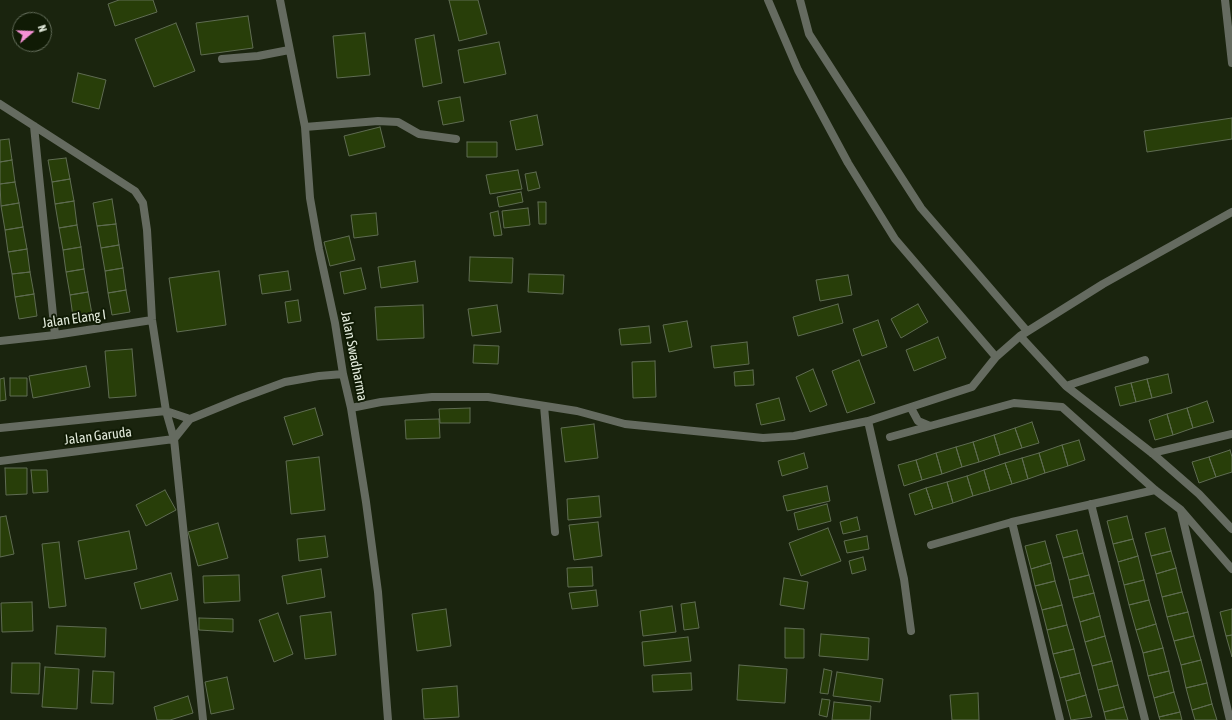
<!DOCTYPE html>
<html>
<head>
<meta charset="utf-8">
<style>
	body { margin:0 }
	#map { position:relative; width:1232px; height:720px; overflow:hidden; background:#1a240e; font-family:"Asap Condensed",sans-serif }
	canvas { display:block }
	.north { position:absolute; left:12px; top:12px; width:40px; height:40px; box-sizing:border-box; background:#101b05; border:1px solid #646e5b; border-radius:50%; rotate:71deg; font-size:11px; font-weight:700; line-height:16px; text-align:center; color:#e3ebdc }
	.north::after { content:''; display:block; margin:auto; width:14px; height:18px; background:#f491d4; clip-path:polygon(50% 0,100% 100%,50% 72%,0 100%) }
</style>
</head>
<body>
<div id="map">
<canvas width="1232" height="720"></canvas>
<div class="north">N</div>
</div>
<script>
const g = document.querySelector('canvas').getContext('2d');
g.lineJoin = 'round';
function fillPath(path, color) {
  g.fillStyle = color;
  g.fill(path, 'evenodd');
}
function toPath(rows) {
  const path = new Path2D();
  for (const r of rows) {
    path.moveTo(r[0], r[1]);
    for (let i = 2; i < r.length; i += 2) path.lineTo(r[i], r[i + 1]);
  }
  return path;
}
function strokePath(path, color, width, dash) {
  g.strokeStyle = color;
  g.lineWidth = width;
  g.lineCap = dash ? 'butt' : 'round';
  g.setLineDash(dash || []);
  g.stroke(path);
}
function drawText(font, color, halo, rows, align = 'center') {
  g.font = font + ' "Asap Condensed",sans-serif';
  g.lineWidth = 4;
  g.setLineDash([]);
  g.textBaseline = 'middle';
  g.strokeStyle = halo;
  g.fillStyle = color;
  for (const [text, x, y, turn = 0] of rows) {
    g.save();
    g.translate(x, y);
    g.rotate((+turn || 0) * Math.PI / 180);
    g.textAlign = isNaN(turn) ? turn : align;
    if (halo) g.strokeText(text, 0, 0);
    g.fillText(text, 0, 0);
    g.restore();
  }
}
const building = toPath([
	[119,0,153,0,157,12,115,26,108,4,119,0],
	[449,0,478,0,487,34,459,41,449,0],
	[248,16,253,48,201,55,196,23,248,16],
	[176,23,195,71,154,87,135,39,176,23],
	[365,33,370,75,337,78,333,36,365,33],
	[434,35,442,83,423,87,415,39,434,35],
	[499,42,506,74,464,83,458,50,499,42],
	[78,73,106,80,99,109,72,102,78,73],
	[460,97,464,121,443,125,438,101,460,97],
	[537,115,543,145,516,150,510,121,537,115],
	[1232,118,1232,139,1147,152,1144,131,1232,118],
	[380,127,385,147,349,156,344,136,380,127],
	[9,139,12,160,0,162,0,140,9,139],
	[467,142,497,142,497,157,467,157,467,142],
	[66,158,70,179,52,182,48,160,66,158],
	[12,160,15,182,0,184,0,162,12,160],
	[518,170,522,189,490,194,486,175,518,170],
	[536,172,540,188,528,191,525,174,536,172],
	[70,179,74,201,55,204,52,182,70,179],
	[15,182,19,203,1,206,0,184,15,182],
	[521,192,523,202,499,207,497,197,521,192],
	[112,199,116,224,97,226,93,203,112,199],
	[74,201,77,225,59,228,55,204,74,201],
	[538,202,546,202,546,224,539,224,538,202],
	[19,203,23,227,5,230,1,206,19,203],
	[528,208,530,225,504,228,502,211,528,208],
	[498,211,502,235,494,236,490,213,498,211],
	[376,213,378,235,354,238,351,215,376,213],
	[116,224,119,245,101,248,97,226,116,224],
	[77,225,81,247,63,250,59,228,77,225],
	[23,227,27,249,8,252,5,230,23,227],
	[349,236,355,260,330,266,324,242,349,236],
	[119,245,123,268,105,271,101,248,119,245],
	[81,247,84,269,66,272,63,250,81,247],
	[27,249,30,272,12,274,8,252,27,249],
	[470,257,513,258,512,283,469,281,470,257],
	[415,261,418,282,381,288,378,267,415,261],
	[123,268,126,290,108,293,105,271,123,268],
	[361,268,366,289,344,294,340,272,361,268],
	[84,269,88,292,70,295,66,272,84,269],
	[219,271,226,325,177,332,169,278,219,271],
	[288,271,291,290,262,294,259,275,288,271],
	[30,272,34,294,15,297,12,274,30,272],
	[529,274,564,275,563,294,528,292,529,274],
	[848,275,852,295,820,301,816,280,848,275],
	[126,290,130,312,112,315,108,293,126,290],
	[88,292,92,314,73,317,70,295,88,292],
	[34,294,37,316,19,319,15,297,34,294],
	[298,300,301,321,288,323,285,302,298,300],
	[838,304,843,323,798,336,793,317,838,304],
	[918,304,928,322,901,338,891,319,918,304],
	[423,305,424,338,377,340,375,307,423,305],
	[497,305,501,332,472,336,468,309,497,305],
	[878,320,887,347,862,356,853,329,878,320],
	[687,321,692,347,669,352,663,325,687,321],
	[649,326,651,343,621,345,619,329,649,326],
	[938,337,946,358,914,371,906,350,938,337],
	[747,342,749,364,714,368,711,346,747,342],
	[474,345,499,346,498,364,473,363,474,345],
	[132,349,136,396,109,398,105,351,132,349],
	[859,360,875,403,847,413,832,371,859,360],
	[655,361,656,397,633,398,632,362,655,361],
	[86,366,90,387,33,398,29,376,86,366],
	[813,369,827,405,810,412,796,377,813,369],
	[753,370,754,385,735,386,734,372,753,370],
	[1168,374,1172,393,1152,398,1147,379,1168,374],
	[4,378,6,400,0,401,0,379,4,378],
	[10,378,27,378,27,396,10,396,10,378],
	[1147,379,1152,398,1136,402,1131,383,1147,379],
	[1131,383,1136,402,1120,406,1115,387,1131,383],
	[779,398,785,420,761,425,756,404,779,398],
	[1207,401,1214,422,1193,428,1187,408,1207,401],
	[315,408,323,435,293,445,284,417,315,408],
	[470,408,470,423,440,423,439,409,470,408],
	[1187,408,1193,428,1173,435,1167,414,1187,408],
	[1167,414,1173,435,1155,440,1149,420,1167,414],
	[439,419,440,438,406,439,405,420,439,419],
	[1032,422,1039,443,1022,448,1015,428,1032,422],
	[594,424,598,458,565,462,561,428,594,424],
	[1015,428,1022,448,1000,455,994,435,1015,428],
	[994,435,1000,455,979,462,973,442,994,435],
	[1079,440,1085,460,1068,466,1062,445,1079,440],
	[973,442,979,462,962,467,956,447,973,442],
	[1062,445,1068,466,1045,473,1039,453,1062,445],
	[956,447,962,467,942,474,936,453,956,447],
	[1230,450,1232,457,1232,472,1216,477,1209,457,1230,450],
	[804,453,808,468,782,476,778,461,804,453],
	[936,453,942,474,922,480,916,460,936,453],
	[1039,453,1045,473,1028,479,1022,458,1039,453],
	[319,457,325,510,291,514,286,461,319,457],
	[1209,457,1216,477,1199,483,1192,462,1209,457],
	[1022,458,1028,479,1012,484,1005,463,1022,458],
	[916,460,922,480,904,486,898,465,916,460],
	[1005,463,1012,484,990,491,984,470,1005,463],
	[5,468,27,468,27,494,6,495,5,468],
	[31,470,47,470,48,492,33,493,31,470],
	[984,470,990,491,973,496,967,476,984,470],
	[967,476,973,496,953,503,947,482,967,476],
	[947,482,953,503,933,509,926,488,947,482],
	[827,486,830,501,787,511,783,496,827,486],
	[926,488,933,509,915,515,909,494,926,488],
	[165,490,176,510,146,526,136,505,165,490],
	[599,496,601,517,568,520,567,499,599,496],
	[827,504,831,521,798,530,794,513,827,504],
	[6,516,14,554,0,557,0,517,6,516],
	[1127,516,1133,539,1113,544,1107,521,1127,516],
	[857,517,860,530,843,534,840,522,857,517],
	[598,522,602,556,574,560,569,525,598,522],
	[218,523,228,558,198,566,188,532,218,523],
	[828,528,841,561,801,576,789,543,828,528],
	[1165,528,1171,551,1151,556,1145,533,1165,528],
	[1077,530,1083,553,1063,558,1056,535,1077,530],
	[129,531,137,569,85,579,78,541,129,531],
	[325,536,328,557,299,561,297,539,325,536],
	[867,536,869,549,847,553,844,541,867,536],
	[1133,539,1138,556,1118,562,1113,544,1133,539],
	[1045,541,1051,563,1031,569,1025,546,1045,541],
	[59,542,66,606,49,608,42,544,59,542],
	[1171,551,1176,568,1156,574,1151,556,1171,551],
	[1083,553,1089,575,1069,580,1063,558,1083,553],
	[1138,556,1144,580,1124,585,1118,562,1138,556],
	[863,557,866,570,852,574,849,561,863,557],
	[1051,563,1055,581,1035,586,1031,569,1051,563],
	[592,567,593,586,568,587,567,568,592,567],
	[1176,568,1182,592,1162,597,1156,574,1176,568],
	[321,569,325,597,287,604,282,576,321,569],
	[171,573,178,600,141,609,134,583,171,573],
	[239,575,240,601,204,603,203,576,239,575],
	[1089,575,1094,593,1073,598,1069,580,1089,575],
	[784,578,808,582,804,609,780,605,784,578],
	[1144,580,1149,600,1129,605,1124,585,1144,580],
	[1055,581,1062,605,1042,610,1035,586,1055,581],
	[596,590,598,606,572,609,569,593,596,590],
	[1182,592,1188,612,1167,617,1162,597,1182,592],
	[1094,593,1100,616,1080,622,1073,598,1094,593],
	[1149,600,1156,624,1136,630,1129,605,1149,600],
	[32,602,33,631,2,632,1,603,32,602],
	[695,602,699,628,684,630,681,604,695,602],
	[1062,605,1067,625,1047,630,1042,610,1062,605],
	[672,606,676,632,643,636,640,611,672,606],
	[446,609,451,646,417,651,412,614,446,609],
	[1232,609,1232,635,1226,636,1220,612,1232,609],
	[331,612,336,655,305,659,300,616,331,612],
	[1188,612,1194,636,1174,641,1167,617,1188,612],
	[278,613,293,654,274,662,259,620,278,613],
	[1100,616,1105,636,1085,642,1080,622,1100,616],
	[199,618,233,619,233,632,199,630,199,618],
	[1156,624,1163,648,1143,653,1136,630,1156,624],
	[1067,625,1074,649,1053,654,1047,630,1067,625],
	[57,626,106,628,105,657,55,654,57,626],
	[785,628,804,629,804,658,785,658,785,628],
	[821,634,869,638,868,660,819,656,821,634],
	[1232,635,1232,657,1226,636,1232,635],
	[1105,636,1112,661,1092,666,1085,642,1105,636],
	[1194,636,1201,660,1181,665,1174,641,1194,636],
	[688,637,691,661,644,666,642,642,688,637],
	[1163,648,1169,671,1148,676,1143,653,1163,648],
	[1074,649,1080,673,1060,678,1053,654,1074,649],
	[1201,660,1207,683,1186,688,1181,665,1201,660],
	[1112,661,1118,685,1098,690,1092,666,1112,661],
	[12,663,40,663,39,694,11,693,12,663],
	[739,665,787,669,785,703,737,700,739,665],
	[45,667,79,669,77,709,42,707,45,667],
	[824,669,832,671,828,694,820,693,824,669],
	[93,671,114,672,113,704,91,703,93,671],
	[1169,671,1174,692,1154,698,1148,676,1169,671],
	[837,672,883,679,880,702,833,696,837,672],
	[691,673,692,690,653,692,652,675,691,673],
	[1080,673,1086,695,1066,701,1060,678,1080,673],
	[227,677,234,709,211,714,205,682,227,677],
	[1207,683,1212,704,1192,710,1186,688,1207,683],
	[1118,685,1124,707,1104,712,1098,690,1118,685],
	[457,686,459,717,424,719,422,689,457,686],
	[1174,692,1180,712,1159,717,1154,698,1174,692],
	[978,693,979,720,952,720,950,695,978,693],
	[1086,695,1092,717,1071,720,1066,701,1086,695],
	[188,696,193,713,170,720,157,720,154,707,188,696],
	[822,699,830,700,827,717,819,715,822,699],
	[834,702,871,706,870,720,832,720,834,702],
	[1212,704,1217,720,1195,720,1192,710,1212,704],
	[1124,707,1128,720,1106,720,1104,712,1124,707],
	[1180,712,1182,720,1160,720,1159,717,1180,712]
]);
fillPath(building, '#283e09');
strokePath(building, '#5f6c52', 1);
strokePath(toPath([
	[280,0,305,127,310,198,319,249,335,323,343,374,351,408,366,502,378,592,388,720],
	[768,0,798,70,848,163,895,239,996,357],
	[800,0,809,34,921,208,1027,331],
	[1225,0,1232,63],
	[222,59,258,56,289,50],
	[0,104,135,191,143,203,147,230,152,320,166,411,174,439,203,720],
	[34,126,55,335],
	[305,127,378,121,398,122,419,134,456,139],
	[1020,336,1066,386,1152,453,1199,494,1232,529],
	[0,341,55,335,152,320],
	[1066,386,1145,360],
	[544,406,555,532],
	[351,408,381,402,432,397,488,397,577,411,625,424,763,438,794,436,868,421,972,387,996,357,1020,336,1103,284,1232,212],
	[911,408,918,421,930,426,1014,403,1062,407,1155,490,1181,510,1232,569],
	[868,421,904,579,911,631],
	[0,428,166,411,190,419],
	[890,437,930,426],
	[1152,453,1232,434],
	[0,461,174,439,190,419,239,399,285,382,319,376,343,374],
	[1091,504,1145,720],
	[1181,511,1230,720],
	[1012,522,1060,720],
	[931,545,1012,522,1155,490]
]), '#656b60', 8);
drawText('14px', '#e3ebdc', '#101b05', [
	["Jalan Elang I",74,319,-8],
	["Jalan Swadharma",354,356,79],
	["Jalan Garuda",98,436,-7]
]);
</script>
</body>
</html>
